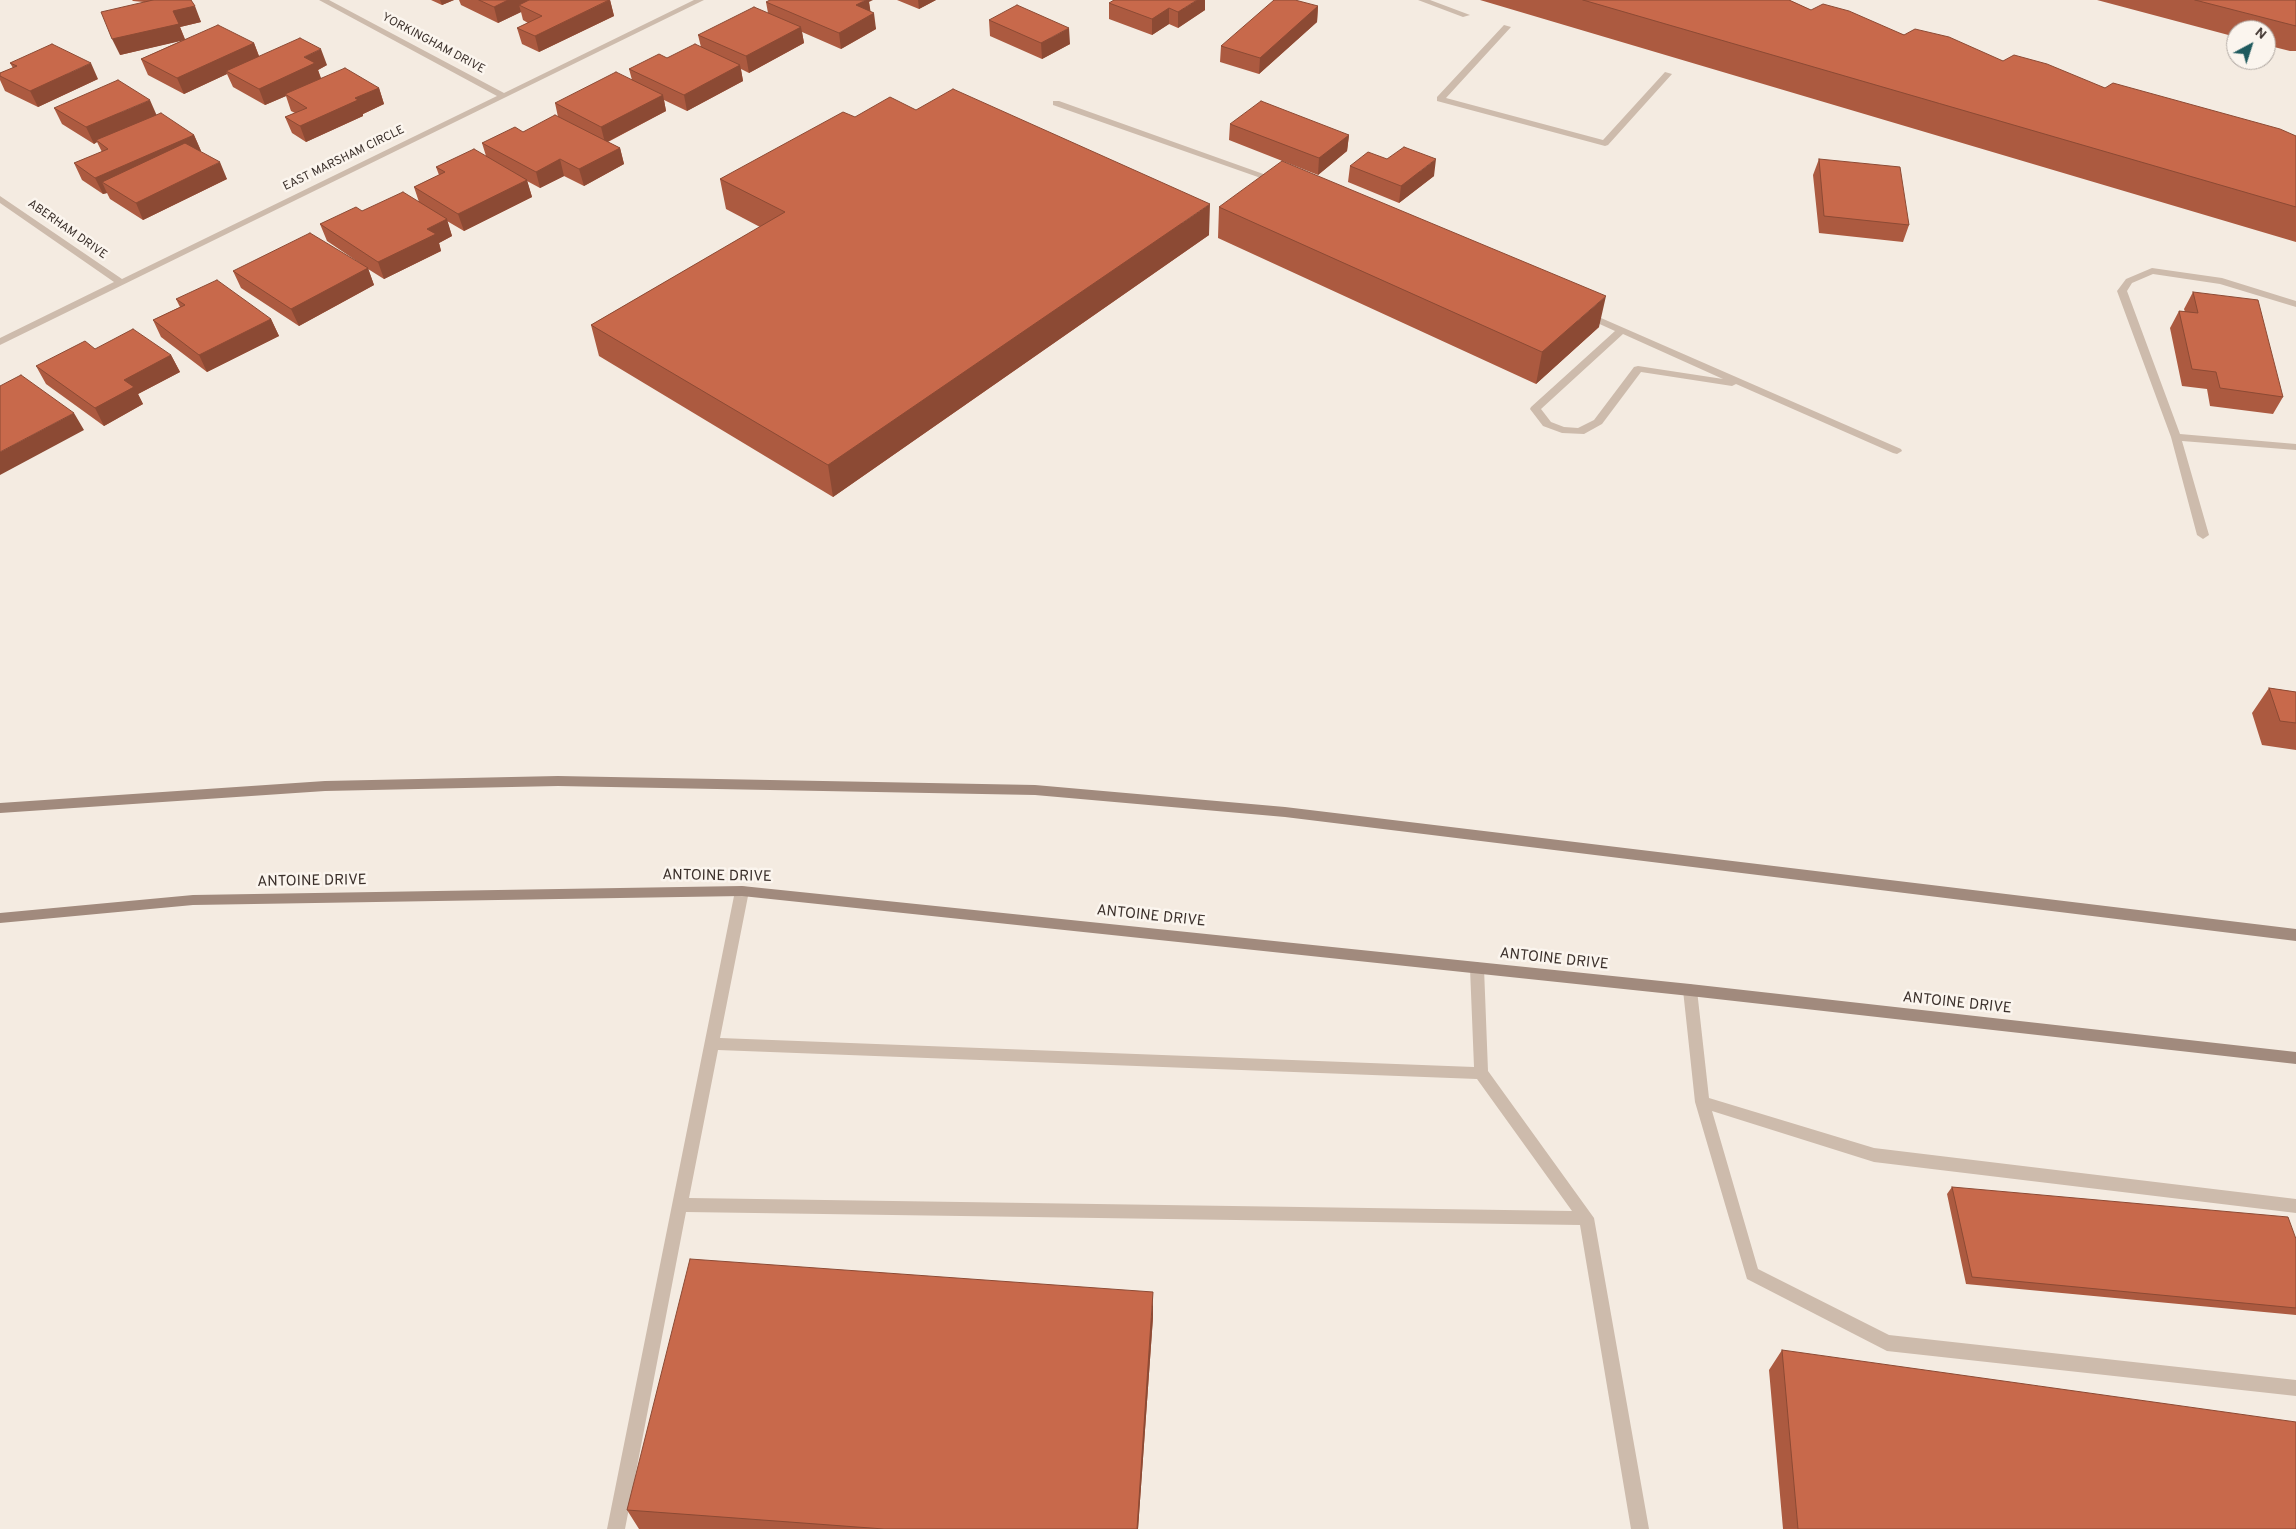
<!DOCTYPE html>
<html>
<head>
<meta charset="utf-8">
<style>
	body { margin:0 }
	#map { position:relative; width:2296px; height:1529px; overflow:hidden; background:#f4ebe1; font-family:Overpass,sans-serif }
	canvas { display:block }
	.north { position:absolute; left:2226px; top:20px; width:50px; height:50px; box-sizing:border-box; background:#fbf5ee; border:1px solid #aea6a0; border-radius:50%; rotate:40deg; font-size:14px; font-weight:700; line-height:20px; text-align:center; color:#3b302b }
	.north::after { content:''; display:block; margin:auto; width:18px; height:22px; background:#1f5a5e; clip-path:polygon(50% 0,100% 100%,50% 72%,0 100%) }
</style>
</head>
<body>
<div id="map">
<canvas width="2296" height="1529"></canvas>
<div class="north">N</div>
</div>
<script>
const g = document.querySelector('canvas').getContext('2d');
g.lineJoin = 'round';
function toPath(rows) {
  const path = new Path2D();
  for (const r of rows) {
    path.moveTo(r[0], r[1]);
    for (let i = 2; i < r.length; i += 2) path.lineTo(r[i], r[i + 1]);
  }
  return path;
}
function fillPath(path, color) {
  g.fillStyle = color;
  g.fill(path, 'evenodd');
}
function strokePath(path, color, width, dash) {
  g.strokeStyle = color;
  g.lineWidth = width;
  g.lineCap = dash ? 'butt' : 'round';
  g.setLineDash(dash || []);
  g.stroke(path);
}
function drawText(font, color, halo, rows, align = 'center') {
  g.font = font + ' Overpass,sans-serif';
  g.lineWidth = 5;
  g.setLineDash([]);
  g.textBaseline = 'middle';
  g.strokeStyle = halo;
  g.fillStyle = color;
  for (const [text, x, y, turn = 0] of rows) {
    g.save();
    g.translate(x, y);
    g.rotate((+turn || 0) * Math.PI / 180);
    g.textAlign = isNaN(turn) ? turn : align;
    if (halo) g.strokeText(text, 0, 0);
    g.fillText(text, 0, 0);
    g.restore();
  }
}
fillPath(toPath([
	[1418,0,1430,0,1470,15,1463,17,1418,0],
	[1504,25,1511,27,1446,98,1603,140,1665,72,1672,74,1608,145,1605,146,1437,101,1437,97,1504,25],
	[1053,101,1059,101,1283,181,1275,183,1053,105,1053,101],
	[2152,268,2222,278,2296,301,2296,307,2220,284,2153,274,2132,283,2127,291,2180,434,2296,444,2296,450,2182,441,2209,535,2203,539,2197,535,2171,437,2117,291,2126,279,2152,268],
	[1585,311,1901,449,1902,451,1897,454,1893,453,1736,384,1732,386,1641,372,1602,424,1584,434,1562,433,1543,426,1530,409,1531,407,1615,331,1582,316,1580,314,1585,311],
	[1623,334,1723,379,1638,366,1634,367,1594,420,1578,428,1564,427,1551,422,1541,409,1623,334],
	[742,886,747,887,749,891,720,1038,1474,1067,1470,968,1472,964,1477,962,1482,964,1484,968,1488,1071,1594,1218,1649,1529,1631,1529,1580,1225,686,1212,625,1529,607,1529,735,891,737,887,742,886],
	[718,1050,1477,1079,1572,1211,689,1198,718,1050],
	[1690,984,1695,986,1697,990,1709,1098,1874,1148,2296,1199,2296,1213,1874,1162,1712,1111,1758,1269,1889,1335,2296,1380,2296,1396,1887,1351,1747,1279,1695,1102,1683,990,1685,986,1690,984]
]), '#cdbbac');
fillPath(toPath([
	[319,0,329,0,504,93,694,0,704,0,0,345,0,338,114,282,0,203,0,196,122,279,497,96,319,0]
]), '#cdbbac');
fillPath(toPath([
	[558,776,1035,785,1285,807,2296,929,2296,941,1285,817,1035,795,558,786,325,791,0,813,0,803,325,781,558,776],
	[742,886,1690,984,2296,1052,2296,1064,1690,996,742,896,193,905,0,923,0,913,193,895,742,886]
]), '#a18a7d');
fillPath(toPath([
	[132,0,191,0,201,22,180,27,185,39,254,43,259,56,327,65,318,70,321,78,379,88,384,104,363,114,363,116,306,142,292,133,285,117,295,113,291,111,286,96,265,105,233,87,227,74,184,94,148,75,141,59,183,40,120,55,144,2,133,1],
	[431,0,454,0,442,5],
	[459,0,610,0,614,16,539,52,522,44,517,28,528,23,523,20,521,12,498,23,461,5],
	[897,0,936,0,919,9],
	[1480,0,1789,0,1811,10,2105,88,2296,136,2296,242],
	[2097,0,2296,0,2296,51,2290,51,2266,45,2266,30,2236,30,2236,37],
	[766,2,869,2,870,12,876,29,841,49,802,32,804,43,749,73,741,69,743,81,687,111,664,100,666,111,608,142,620,148,624,164,584,186,564,176,540,188,527,181,532,197,464,231,447,221,452,236,439,243,441,251,384,279,368,269,374,285,299,326,241,288,233,271,361,264,327,241,320,224,362,211,419,202,414,187,439,175,436,167,486,156,482,143,523,132,558,117,555,103,632,80,629,69,667,58,701,47,698,35,768,13],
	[1109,3,1205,10,1178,28,1169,24,1152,35,1109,19],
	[1318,6,1317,22,1259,74,1220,62,1221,46],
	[989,20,1070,44,1042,59,990,36],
	[10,63,98,79,38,107,5,91,0,80,0,73,13,68],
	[54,108,157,115,194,135,201,151,200,152,227,179,143,220,110,199,107,193,103,194,82,180,74,163,102,152,97,142,94,144,62,124],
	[916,110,1209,235,833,497,599,356,591,325,760,227,726,209,720,179,855,117],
	[1230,124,1349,135,1347,151,1318,175,1229,140],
	[1387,159,1434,176,1399,203,1348,182,1350,166],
	[1819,159,1909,225,1903,242,1819,233,1813,175],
	[1219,207,1599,327,1536,384,1218,238],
	[2193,292,2283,397,2273,414,2210,406,2207,389,2182,386,2170,328,2179,311,2185,312,2184,309],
	[176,299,271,319,279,336,207,372,161,337,153,320,180,307],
	[95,349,171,355,180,372,138,394,143,404,104,426,46,384,36,366],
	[2269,688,2296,692,2296,750,2262,745,2252,713],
	[1952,1187,2296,1239,2296,1315,1966,1284,1947,1194],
	[1153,1317,1138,1529,639,1529,627,1510],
	[1782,1350,2296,1529,1783,1529,1769,1370]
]), '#ac5a40');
fillPath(toPath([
	[440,0,454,0,442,5],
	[508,0,546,0,519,5,521,12,498,23,494,7],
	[610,0,614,16,539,52,535,36],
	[866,0,873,0,869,2,871,14,856,5],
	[918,0,936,0,919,9],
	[1197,0,1205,0,1205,10,1178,28,1178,12],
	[195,6,201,22,180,27,185,40,120,55,112,39,173,11],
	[1318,6,1317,22,1259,74,1260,58],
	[1169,8,1169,24,1152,35,1152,19],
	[874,13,876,29,841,49,839,33],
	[801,27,804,43,749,73,746,56],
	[1069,28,1070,44,1042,59,1041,43],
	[254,43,260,59,226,71,227,74,184,94,177,78],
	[321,49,327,65,318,70,321,79,285,94,286,96,265,105,259,89,304,57],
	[91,63,98,79,38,107,30,91],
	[740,65,743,81,687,111,684,95],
	[379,88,384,104,363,114,363,116,306,142,300,126,355,98],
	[663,95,666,111,605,143,601,127],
	[150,100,157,116,96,140,97,142,94,144,86,127],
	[194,135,201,151,114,190,102,182,107,193,103,194,95,178],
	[1349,135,1347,151,1318,175,1319,158],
	[620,148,624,164,584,186,579,169],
	[560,159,564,176,540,188,536,172],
	[1436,159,1434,176,1399,203,1401,186],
	[220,162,227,179,143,220,136,203],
	[527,180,532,197,464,231,458,214],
	[1210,204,1209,235,833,497,828,465],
	[447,219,452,236,439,243,441,251,384,279,378,262,427,229],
	[368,268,374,285,299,326,291,309],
	[1606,296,1599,327,1536,384,1542,352],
	[271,319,279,336,207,372,199,355],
	[171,355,180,372,138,394,143,404,104,426,95,408,124,380],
	[74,413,84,430,0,475,0,452],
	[1153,1292,1153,1317,1138,1529,1137,1529]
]), '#8c4a34');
const building = toPath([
	[153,0,191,0,195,6,173,11,179,24,112,39,101,12,153,0],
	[479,0,508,0,494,7,479,0],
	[529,0,609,0,535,36,517,28,542,16,519,5,529,0],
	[770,0,866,0,856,5,874,13,839,33,766,2,770,0],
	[1114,0,1197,0,1178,12,1169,8,1152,19,1109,3,1114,0],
	[1274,0,1295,0,1318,6,1260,58,1221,46,1274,0],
	[1583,0,1789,0,1811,10,1823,4,1849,11,1904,35,1915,29,1949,37,2003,61,2014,55,2047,64,2105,88,2113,83,2280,129,2296,136,2296,207,1583,0],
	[2195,0,2296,0,2296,26,2195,0],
	[1017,5,1069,28,1041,43,989,20,1017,5],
	[754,7,801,27,746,56,698,35,754,7],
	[218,25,254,43,177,78,141,59,218,25],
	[300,38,321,49,304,57,315,63,259,89,226,71,300,38],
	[52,44,91,63,30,91,0,76,0,73,17,66,10,63,52,44],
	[695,44,740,65,684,95,629,69,659,54,667,58,695,44],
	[345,68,379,88,355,98,358,100,300,126,285,117,307,108,285,94,345,68],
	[616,72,663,95,601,127,555,103,616,72],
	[118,80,150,100,86,127,54,108,118,80],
	[953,89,1210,204,828,465,591,325,785,212,720,179,843,112,855,117,890,97,916,110,953,89],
	[1261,101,1349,135,1319,158,1230,124,1261,101],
	[161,113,194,135,95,178,74,163,108,149,96,140,161,113],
	[555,115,620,148,579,169,560,159,536,172,482,143,515,127,523,132,555,115],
	[185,143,220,162,136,203,102,182,185,143],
	[1404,147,1436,159,1401,186,1350,166,1368,152,1387,159,1404,147],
	[474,149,527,180,458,214,414,187,445,172,436,167,474,149],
	[1819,159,1900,167,1909,225,1824,216,1819,159],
	[1282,161,1606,296,1542,352,1219,207,1282,161],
	[403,192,447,219,427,229,436,234,378,262,320,224,356,207,362,211,403,192],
	[310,233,368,268,291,309,233,271,310,233],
	[217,280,271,319,199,355,153,320,185,305,176,299,217,280],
	[2193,292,2258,300,2283,397,2220,388,2216,372,2192,369,2179,311,2198,313,2193,292],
	[133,329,171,355,124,380,134,387,95,408,36,366,85,341,95,349,133,329],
	[21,375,74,413,0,452,0,386,21,375],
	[2269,688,2296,692,2296,723,2280,721,2269,688],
	[1952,1187,2288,1217,2296,1239,2296,1308,1972,1277,1952,1187],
	[690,1259,1153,1292,1137,1529,884,1529,627,1510,690,1259],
	[1782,1350,2296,1422,2296,1529,1798,1529,1782,1350]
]);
fillPath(building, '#c8694b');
strokePath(building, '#8c4a34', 1);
drawText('12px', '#3b302b', '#fbf5ee', [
	["YORKINGHAM DRIVE",433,44,28],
	["EAST MARSHAM CIRCLE",344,159,-26],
	["ABERHAM DRIVE",67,230,35]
]);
drawText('15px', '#3b302b', '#fbf5ee', [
	["ANTOINE DRIVE",717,877,1],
	["ANTOINE DRIVE",312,882,-1],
	["ANTOINE DRIVE",1151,917,6],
	["ANTOINE DRIVE",1554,960,6],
	["ANTOINE DRIVE",1957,1004,6]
]);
</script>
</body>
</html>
